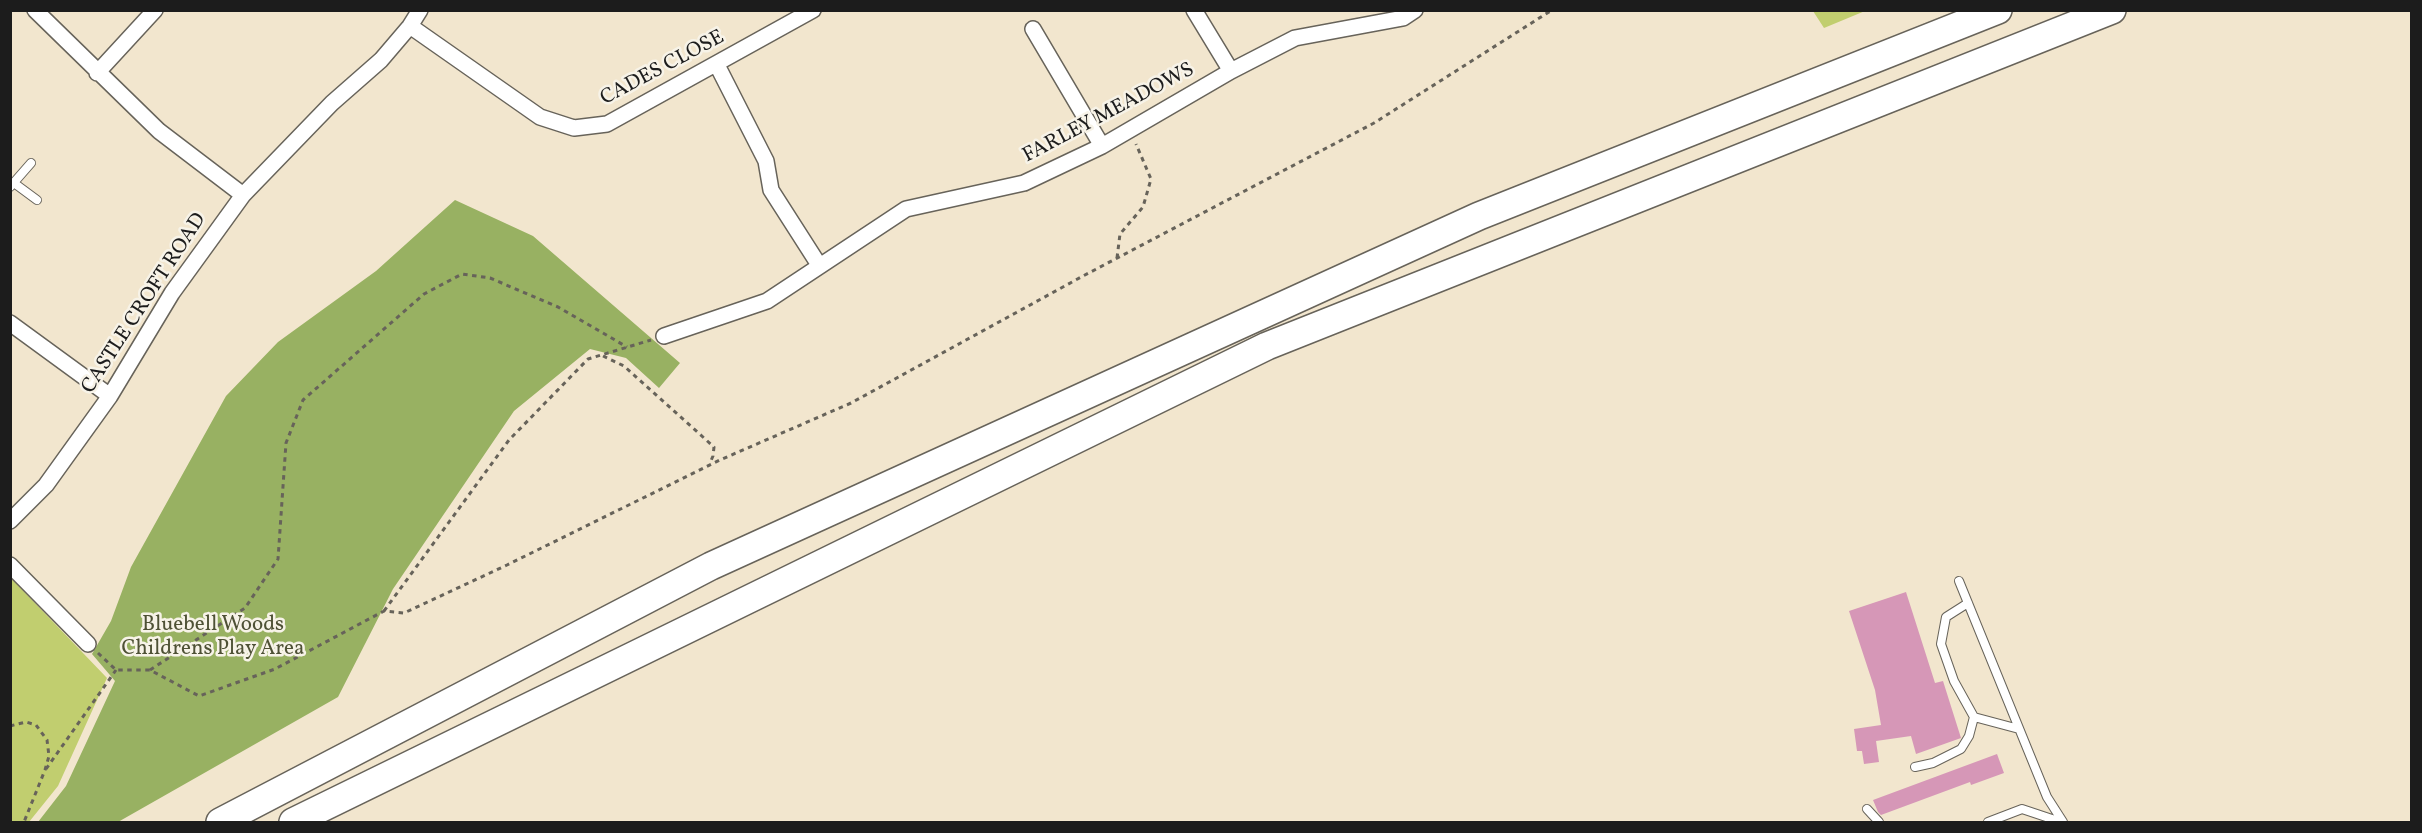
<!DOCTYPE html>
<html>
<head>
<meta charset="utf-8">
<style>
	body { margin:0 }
	#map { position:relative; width:2422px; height:833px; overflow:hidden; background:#f2e6ce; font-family:Vollkorn,serif }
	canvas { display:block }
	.frame { position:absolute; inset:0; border:12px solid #1c1c1c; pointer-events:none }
</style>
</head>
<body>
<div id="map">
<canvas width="2422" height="833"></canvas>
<div class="frame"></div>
</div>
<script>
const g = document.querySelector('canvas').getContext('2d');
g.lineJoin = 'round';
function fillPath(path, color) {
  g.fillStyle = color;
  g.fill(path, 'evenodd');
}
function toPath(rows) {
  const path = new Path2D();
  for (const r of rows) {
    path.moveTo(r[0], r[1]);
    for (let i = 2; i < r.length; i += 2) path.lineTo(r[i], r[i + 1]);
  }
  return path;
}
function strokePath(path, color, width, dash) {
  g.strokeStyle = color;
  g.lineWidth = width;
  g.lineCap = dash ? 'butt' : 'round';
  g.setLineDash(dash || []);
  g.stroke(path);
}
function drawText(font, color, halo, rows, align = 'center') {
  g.font = font + ' Vollkorn,serif';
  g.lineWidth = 5;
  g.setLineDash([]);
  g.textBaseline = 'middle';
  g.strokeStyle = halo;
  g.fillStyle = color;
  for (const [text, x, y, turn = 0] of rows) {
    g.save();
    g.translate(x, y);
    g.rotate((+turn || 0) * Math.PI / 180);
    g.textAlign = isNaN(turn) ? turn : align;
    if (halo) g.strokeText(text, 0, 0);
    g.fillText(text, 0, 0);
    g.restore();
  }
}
fillPath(toPath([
	[1813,11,1865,11,1824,28],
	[10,577,107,678,58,786,29,822,11,822]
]), '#c1ce6f');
fillPath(toPath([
	[455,200,533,236,680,363,659,388,626,358,590,349,514,411,393,589,338,697,118,822,38,822,66,786,115,681,92,654,111,621,131,567,226,396,278,342,376,271]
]), '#98b162');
fillPath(toPath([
	[1906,592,1935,683,1943,681,1961,738,1916,754,1911,736,1876,741,1879,762,1864,764,1862,751,1857,751,1854,729,1881,725,1875,690,1849,611],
	[1997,754,2004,773,1971,785,1970,782,1881,815,1878,812,1873,800]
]), '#d697b7');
const service = toPath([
	[14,183,37,200],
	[10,187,31,163],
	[1959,581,2047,797,2063,822],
	[1968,603,1946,617,1941,644,1954,681,1974,717,2019,729],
	[1915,767,1933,763,1961,749,1969,736,1974,717],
	[1867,809,1879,822],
	[1988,822,2022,809,2061,822]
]);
const minor = toPath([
	[35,10,159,131,243,195],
	[1194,10,1231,71],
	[410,26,540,117,574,128,607,124,813,10],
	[1033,29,1102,146],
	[717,65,766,161,771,190,819,265],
	[97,73,155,10],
	[10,323,110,396],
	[664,336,767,301,906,209,1024,183,1102,146,1231,71,1295,38,1403,18,1415,10],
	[10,521,46,485,110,396,172,293,243,195,332,103,381,60,410,26,420,10],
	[10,565,88,644]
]);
const motorway = toPath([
	[220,822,711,566,1479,216,1998,10],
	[293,822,1267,346,2112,10]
]);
strokePath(service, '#67635a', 10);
strokePath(minor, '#67635a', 18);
strokePath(motorway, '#67635a', 30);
strokePath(toPath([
	[1117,258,1120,234,1143,207,1151,179,1136,144],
	[603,356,624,366,714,447,713,456,710,463],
	[384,611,509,440,588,359,651,340],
	[98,653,116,670,150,670,199,696,275,669,384,611,404,613,507,565,720,460,851,403,1083,276,1374,123,1552,10],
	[150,670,245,608,278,559,286,443,303,400,424,294,462,274,490,278,558,307,627,347],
	[10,726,26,722,36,725,47,740,49,756,45,770,24,822],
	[46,769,116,670]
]), '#67635a', 3, [4.5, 4.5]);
strokePath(service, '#fff', 8);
strokePath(minor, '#fff', 15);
strokePath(motorway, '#fff', 27);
drawText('21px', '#1c1c1c', '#f7f3e8', [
	["CADES CLOSE",663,69,-28],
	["FARLEY MEADOWS",1109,114,-28],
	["CASTLE CROFT ROAD",145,304,-57]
]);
drawText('21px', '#4e5135', '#f7f3e8', [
	["Bluebell Woods",213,626],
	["Childrens Play Area",213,650]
]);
</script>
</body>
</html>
